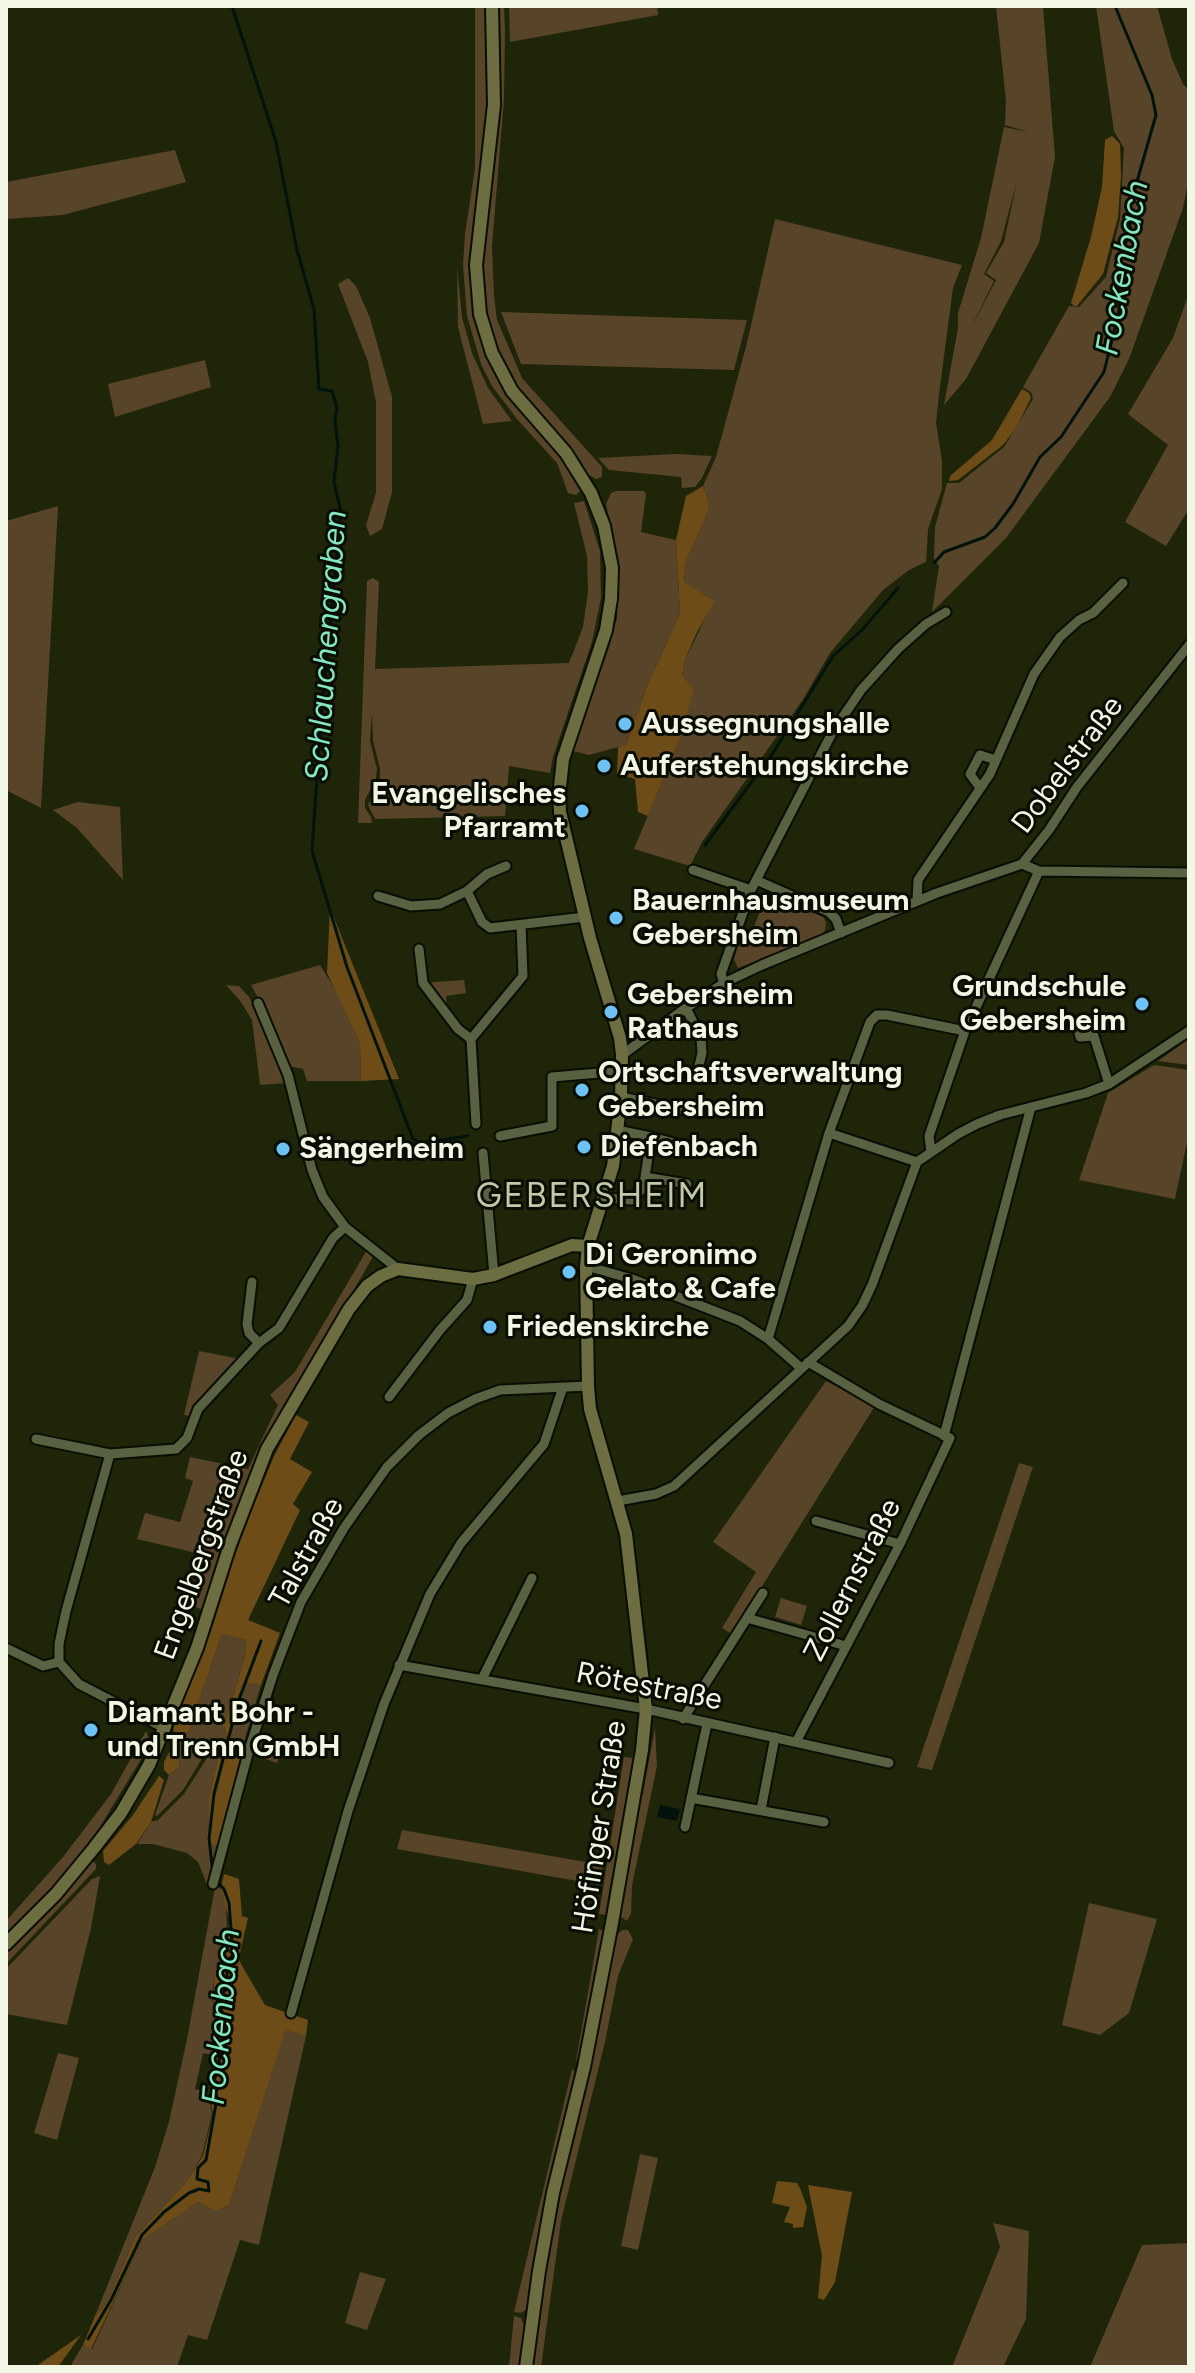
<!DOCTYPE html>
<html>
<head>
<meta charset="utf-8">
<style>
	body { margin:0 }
	#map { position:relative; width:1195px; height:2373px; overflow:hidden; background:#1f2509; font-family:Figtree,sans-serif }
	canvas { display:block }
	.frame { position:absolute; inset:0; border:8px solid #f1f6e5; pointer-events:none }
</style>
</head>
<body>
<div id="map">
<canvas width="1195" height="2373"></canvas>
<div class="frame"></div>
</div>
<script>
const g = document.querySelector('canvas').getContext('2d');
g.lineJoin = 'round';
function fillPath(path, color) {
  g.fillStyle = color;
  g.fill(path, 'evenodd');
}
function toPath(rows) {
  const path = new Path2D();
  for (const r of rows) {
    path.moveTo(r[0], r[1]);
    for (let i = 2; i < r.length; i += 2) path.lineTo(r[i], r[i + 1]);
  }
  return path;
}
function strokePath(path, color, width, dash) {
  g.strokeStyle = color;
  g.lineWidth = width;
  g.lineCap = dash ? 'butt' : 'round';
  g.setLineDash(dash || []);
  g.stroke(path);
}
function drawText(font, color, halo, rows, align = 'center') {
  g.font = font + ' Figtree,sans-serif';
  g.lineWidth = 6;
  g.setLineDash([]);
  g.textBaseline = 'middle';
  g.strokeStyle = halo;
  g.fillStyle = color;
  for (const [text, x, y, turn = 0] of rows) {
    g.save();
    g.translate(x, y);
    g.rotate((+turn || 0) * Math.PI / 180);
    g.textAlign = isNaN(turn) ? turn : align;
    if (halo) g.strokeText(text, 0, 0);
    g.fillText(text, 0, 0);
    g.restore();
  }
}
fillPath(toPath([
	[475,6,487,6,489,117,472,282,514,402,565,459,582,489,576,495,568,493,557,463,517,419,492,386,481,364,467,316,463,266,465,234,475,168],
	[499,6,504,6,505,31,504,99,492,246,494,296,497,320,522,378,602,467,602,477,596,479,587,474,574,453,518,389,499,355,486,312,482,260,499,128,501,51],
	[509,6,657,6,658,15,510,42],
	[996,6,1043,6,1055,157,1039,243,966,379,944,405,958,328,958,313,981,238,1004,127,1028,132,1005,125,1006,101],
	[1017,181,1004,242,986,273,996,280,969,332,994,281,984,274,1001,241],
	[1096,6,1157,6,1172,59,1183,84,1189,90,1189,179,1183,208,1129,359,1110,397,1006,538,932,612,939,566,934,559,935,527,947,483,959,483,1004,447,1033,399,1031,392,1023,387,1069,306,1079,307,1106,277,1120,219,1124,148,1114,131],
	[175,150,186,182,63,215,6,219,6,182],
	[775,219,962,265,953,288,939,394,936,423,942,461,942,489,928,529,926,562,909,570,883,590,830,653,802,701,702,842,690,866,634,849,679,741,682,676,685,660,714,600,684,583,686,562,708,512,708,500,703,486,716,457,747,343],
	[457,266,462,317,472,353,488,388,512,421,483,424,458,327],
	[348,278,356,286,370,318,392,397,392,492,382,529,370,536,366,525,376,493,376,402,368,362,338,284],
	[1189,293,1189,509,1166,546,1125,522,1168,445,1128,414,1173,338],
	[501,312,747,320,734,370,521,364],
	[205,360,211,387,115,417,108,384],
	[675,454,712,456,702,478,695,487,682,488,681,477,609,470,598,458],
	[616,491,644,491,646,494,641,532,676,540,680,613,647,686,626,745,589,755,573,751,609,647,617,618,619,567,606,504,611,493],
	[584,501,600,551,601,598,592,642,553,757,550,773,509,766,505,816,375,819,368,805,380,780,380,769,373,740,372,713,370,741,377,769,376,779,365,800,365,808,371,817,372,823,358,823,367,581,373,578,379,582,375,669,569,663,583,627,588,592,587,556,574,503],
	[58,506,41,808,6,790,6,521],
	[78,802,120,807,123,880,77,828,53,810],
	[767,894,823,917,826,922,825,930,820,936,738,968,734,959,740,937,749,939],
	[320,965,338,994,360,1043,361,1081,307,1081,303,1069,289,1066,278,1034,251,985],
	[464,980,466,993,446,996,447,1008,423,983],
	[226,985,239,986,249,997,269,1034,288,1083,260,1085,252,1020,241,1002],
	[1189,1039,1189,1065,1158,1061],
	[1154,1065,1189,1070,1189,1133,1175,1199,1079,1180,1108,1093],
	[367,1250,374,1255,267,1439,205,1602,201,1609,192,1606,209,1556,137,1539,145,1513,180,1522,193,1481,185,1478,190,1457,248,1469,278,1405,270,1395,295,1372],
	[199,1351,240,1359,190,1416,184,1415],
	[826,1381,875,1406,732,1634,722,1628,756,1572,713,1542],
	[1019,1463,1033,1467,932,1770,917,1767],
	[781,1598,807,1606,801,1625,775,1617],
	[222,1634,246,1640,245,1656,224,1726,227,1740,244,1683,261,1685,243,1745,212,1742,183,1790,157,1816,155,1815,169,1775,179,1767,180,1747,189,1730],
	[655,1728,657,1766,632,1885,631,1914,627,1921,620,1916,631,1838,643,1793],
	[146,1731,149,1739,146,1751,95,1835,51,1890,6,1937,6,1921,63,1857,111,1794],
	[262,1740,283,1747,277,1763,257,1756],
	[216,1744,227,1746,225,1753,218,1756,209,1799,209,1825,205,1842,219,1846,208,1887,198,1862,187,1853,153,1844,137,1844,151,1822,158,1820,184,1794],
	[624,1757,633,1758,605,1915,599,1914],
	[402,1830,603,1865,600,1885,397,1849],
	[93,1861,96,1864,96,1869,6,1964,6,1953,31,1930],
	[100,1876,91,1928,67,2025,6,2014,6,1969,92,1879],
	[215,1887,221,1888,226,1904,228,1946,215,1971,212,1999,221,2021,216,2056,203,2053,195,2089,208,2092,212,2114,202,2156,186,2182,136,2236,106,2304,95,2316,155,2167,169,2122,187,2039],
	[1089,1903,1157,1919,1129,2013,1100,2035,1062,2025],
	[599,1929,603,1931,593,1994,580,2059,576,2061],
	[622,1930,628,1930,633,1939,618,1976,605,2042,561,2221,541,2367,532,2367,536,2322,556,2204,606,1980,617,1935],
	[286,2028,306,2036,259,2245,240,2240,207,2340,188,2335,177,2367,72,2367,72,2363,83,2345,92,2349,143,2239,198,2202,215,2211,229,2206],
	[58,2053,79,2058,57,2140,34,2133],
	[572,2069,576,2073,546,2197,527,2309,521,2313,514,2312],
	[640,2154,658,2158,638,2250,621,2246],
	[993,2223,1029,2231,1026,2319,1003,2367,952,2367,1000,2247],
	[1189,2243,1189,2367,1090,2367,1142,2245],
	[360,2272,386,2279,367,2330,345,2323],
	[514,2316,521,2318,525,2328,520,2367,509,2367]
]), '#584429');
fillPath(toPath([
	[1112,136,1120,144,1121,176,1118,217,1103,274,1077,306,1074,306,1071,303,1091,237,1102,187,1105,140],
	[1022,389,1029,393,1031,398,1016,428,1003,445,958,480,949,481,950,476,992,440],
	[703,486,708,500,708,512,686,562,684,582,715,601,696,634,685,660,682,676,694,689,679,741,648,816,638,812,635,779,617,774,618,747,626,745,647,686,680,613,676,540,686,496],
	[330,908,399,1079,361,1081,360,1043,327,973],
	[296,1415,309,1422,290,1459,312,1472,293,1504,300,1510,248,1620,280,1633,261,1685,244,1683,228,1742,224,1726,245,1656,246,1640,222,1634,189,1730,180,1747,179,1767,169,1775,164,1770,164,1762,172,1747,174,1726,211,1631,234,1557,255,1502,274,1456],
	[227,1746,242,1750,219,1846,205,1843,209,1825,209,1799,218,1756,225,1753],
	[159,1776,164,1780,151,1822,136,1844,109,1865,104,1862,103,1851,133,1815],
	[224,1874,239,1879,242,1916,248,1918,239,1957,241,1964,265,2005,308,2020,306,2036,286,2029,229,2206,215,2211,198,2202,143,2239,91,2349,83,2345,95,2316,106,2304,136,2236,186,2182,203,2156,213,2114,209,2092,221,2021,213,1999,215,1971,228,1946,229,1919,221,1888],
	[777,2181,797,2183,800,2188,807,2207,803,2227,793,2228,793,2224,784,2222,790,2207,772,2203],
	[808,2185,852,2192,835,2282,824,2300,818,2298,822,2256],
	[81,2335,58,2367,35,2367]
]), '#6e4c18');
fillPath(toPath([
	[660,1805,680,1809,677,1821,657,1817]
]), '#01130c');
strokePath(toPath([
	[232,6,276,142,297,250,314,309,319,389,332,391,337,408,335,421,338,446,334,482,341,512,321,717,312,851,347,967,413,1139,421,1143,468,1136],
	[934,563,944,552,985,537,995,528,1013,504,1040,457,1061,437,1104,372,1119,311,1119,266,1130,229,1130,206,1156,115,1152,95,1115,6],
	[705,845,773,753,833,656,863,629,898,588],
	[213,1873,209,1839,214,1794,238,1702,261,1641],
	[88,2339,111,2300,142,2235,164,2212,189,2193,199,2189,209,2191,208,2182,197,2179,198,2168,206,2160,217,2098,212,2085,217,2073,226,2020,217,2001,227,1988,227,1962,233,1955,229,1903,224,1889,215,1880]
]), '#01130c', 3);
const street = toPath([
	[980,788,970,774,980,755,996,760],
	[1022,864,1039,871,1189,873],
	[693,870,751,890],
	[756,880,829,912,836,919,841,933],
	[467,891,482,922,490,928,585,917],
	[378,896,411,906,440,904,467,891,487,874,506,866],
	[917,901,918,880,990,774,1034,674,1060,637,1079,620,1093,613,1123,583],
	[419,949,423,983,458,1029,471,1039,476,1124],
	[724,983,721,974,751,890,832,733,861,690,898,649,926,624,946,612],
	[258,1003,288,1075,312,1170,323,1197,345,1227,398,1269],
	[686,1008,701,1038,702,1053,696,1078],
	[1093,1036,1080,1037,1078,1029,1082,1025,1089,1026,1092,1030,1109,1084],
	[471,1039,523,976,521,925],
	[622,1055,686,1008,724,983,762,965,937,893,1022,864,1049,830,1077,787,1189,645],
	[621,1097,700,1113],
	[829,1133,917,1162],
	[500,1136,552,1126,552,1077,623,1071],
	[651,1137,686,1146],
	[931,1152,929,1136,965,1031,1039,871],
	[483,1153,494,1275],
	[645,1177,687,1184],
	[604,1198,632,1200,643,1188,645,1177,651,1137,617,1130],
	[586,1266,632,1279,740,1321,768,1339,801,1368],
	[252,1282,247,1324,249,1333,259,1343],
	[768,1339,829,1133,870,1022,877,1015,887,1015,965,1031],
	[389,1397,440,1330,467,1300,473,1279],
	[944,1436,1031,1107],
	[36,1439,110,1454,176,1449,187,1438,198,1409,259,1343,279,1328,333,1238,345,1227],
	[110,1454,66,1611,59,1644,59,1662,79,1684,166,1729],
	[618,1501,656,1494,674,1486,848,1326,862,1306,872,1285,917,1162,958,1134,977,1124,1000,1115,1086,1093,1109,1084,1189,1031],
	[816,1521,900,1544],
	[747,1618,846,1646],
	[6,1648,43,1666,59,1662],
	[399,1665,646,1709,889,1763],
	[482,1679,532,1578],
	[683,1719,763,1593],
	[796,1742,900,1544,950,1438,879,1404,808,1362],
	[691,1798,824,1822],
	[761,1810,775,1737],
	[685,1827,707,1724],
	[213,1884,249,1750,273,1675,301,1602,344,1528,387,1467,419,1435,448,1413,475,1399,500,1390,588,1386],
	[291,2013,348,1811,384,1704,430,1594,461,1543,544,1444,563,1387]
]);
const secondary = toPath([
	[492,6,494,105,476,265,480,314,492,353,512,391,566,453,591,493,604,526,612,568,611,599,606,630,563,759,559,796,560,812,590,938,620,1038,622,1055,621,1097,613,1166,588,1246,586,1266,588,1386,590,1409,626,1534,646,1709,642,1750,612,1923,584,2067,553,2193,539,2271,526,2367],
	[6,1944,56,1894,94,1848,121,1813,149,1765,197,1648,230,1545,267,1449,349,1309,367,1286,381,1276,398,1269,473,1279,494,1275,572,1245,588,1246]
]);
strokePath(street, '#090e00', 13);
strokePath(secondary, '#090e00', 16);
strokePath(street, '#596143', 9);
strokePath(secondary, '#6c6d40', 12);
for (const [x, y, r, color] of [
	[625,724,8,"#6ec2f3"],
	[604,766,8,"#6ec2f3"],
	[582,811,8,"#6ec2f3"],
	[616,918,8,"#6ec2f3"],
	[1142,1004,8,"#6ec2f3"],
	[611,1012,8,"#6ec2f3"],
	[582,1090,8,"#6ec2f3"],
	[584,1147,8,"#6ec2f3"],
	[283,1149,8,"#6ec2f3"],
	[569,1272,8,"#6ec2f3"],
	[490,1327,8,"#6ec2f3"],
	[91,1730,8,"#6ec2f3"]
]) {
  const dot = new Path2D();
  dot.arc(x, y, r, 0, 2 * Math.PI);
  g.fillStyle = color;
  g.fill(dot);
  strokePath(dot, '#0a0d03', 3);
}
drawText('bold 30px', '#f1f6e5', '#0a0d03', [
	["Aussegnungshalle",641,724],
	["Auferstehungskirche",620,766],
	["Evangelisches",566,794,"right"],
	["Pfarramt",566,828,"right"],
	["Bauernhausmuseum",632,901],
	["Gebersheim",632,935],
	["Grundschule",1126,987,"right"],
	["Gebersheim",1126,1021,"right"],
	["Gebersheim",627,995],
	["Rathaus",627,1029],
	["Ortschaftsverwaltung",598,1073],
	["Gebersheim",598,1107],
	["Diefenbach",600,1147],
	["Sängerheim",299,1149],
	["Di Geronimo",585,1255],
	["Gelato & Cafe",585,1289],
	["Friedenskirche",506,1327],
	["Diamant Bohr -",107,1713],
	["und Trenn GmbH",107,1747]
], 'left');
drawText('30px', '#f1f6e5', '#0a0d03', [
	["Dobelstraße",1068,765,-53],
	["Talstraße",307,1553,-61],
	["Engelbergstraße",202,1555,-70],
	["Zollernstraße",853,1580,-63],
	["Rötestraße",649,1687,11],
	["Höfinger Straße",600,1827,-81]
]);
drawText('italic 32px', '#83e8c1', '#0a0d03', [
	["Fockenbach",1123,268,-80],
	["Schlauchengraben",327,646,-86],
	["Fockenbach",222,2017,-85]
]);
g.letterSpacing = '2px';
drawText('34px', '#c0c9a8', '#0a0d03', [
	["GEBERSHEIM",592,1197]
]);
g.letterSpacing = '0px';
</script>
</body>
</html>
